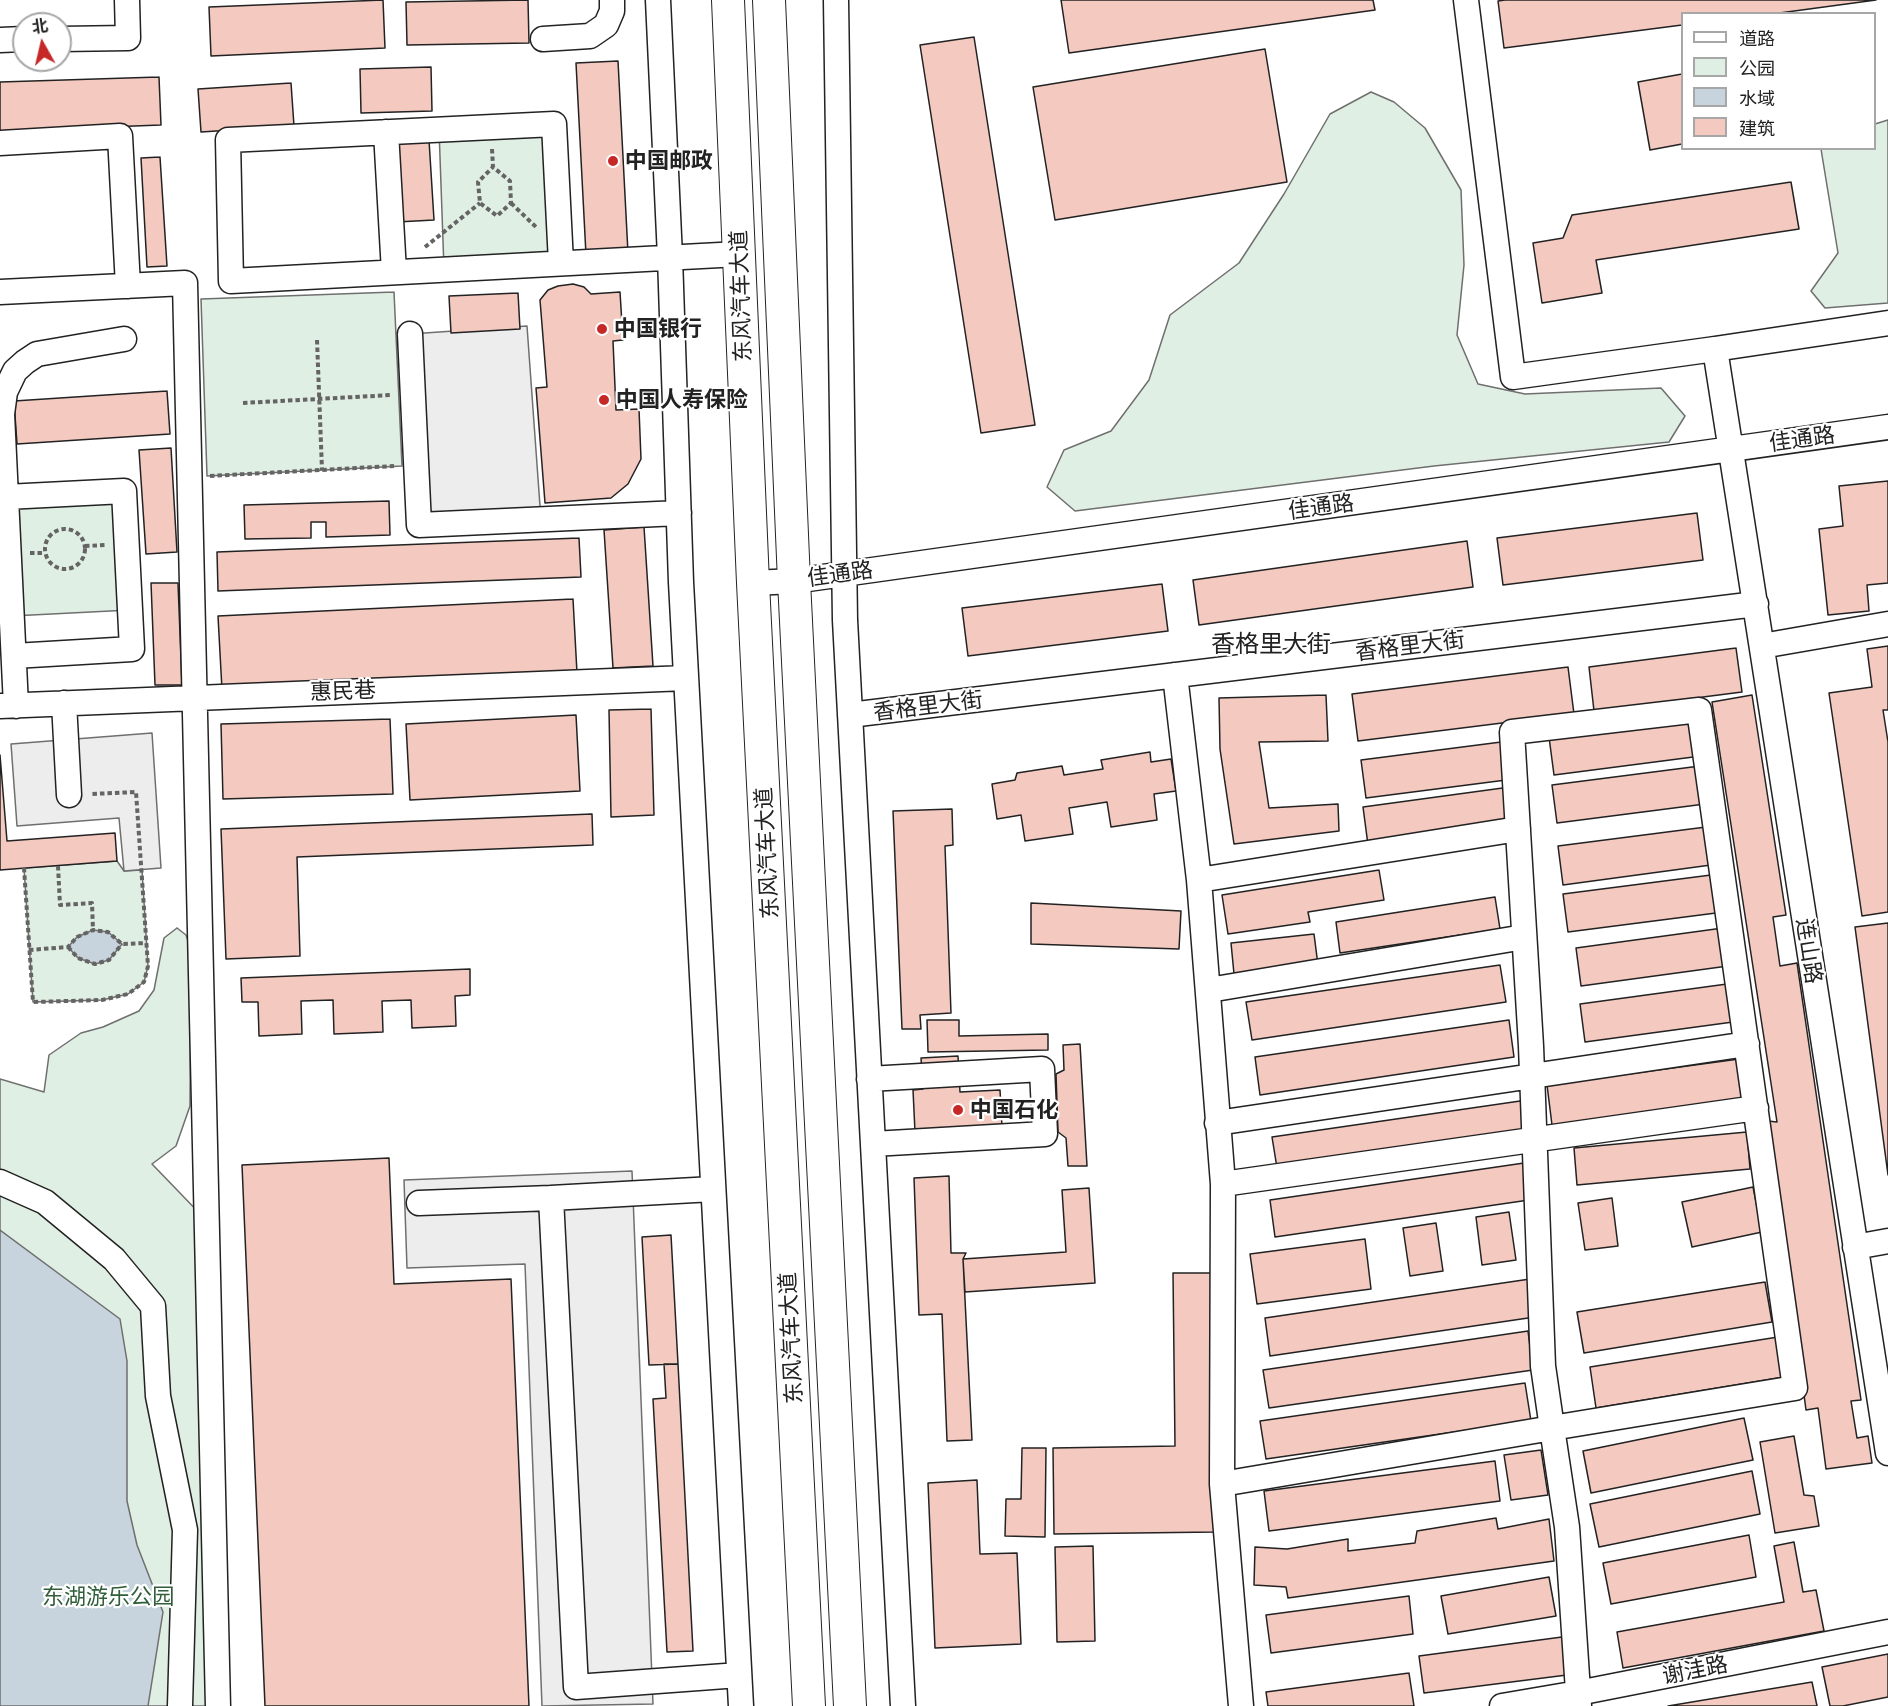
<!DOCTYPE html>
<html>
<head>
<meta charset="utf-8">
<style>
	body { margin:0 }
	#map { position:relative; width:1888px; height:1706px; overflow:hidden; background:#fff; font-family:Commissioner,"Noto Sans SC",sans-serif }
	canvas { display:block }
	.legend { position:absolute; left:1681px; top:12px; width:195px; height:138px; box-sizing:border-box; background:#fff; border:2px solid #a7a7a7; margin:0; padding:8px 10px; list-style:none; font-size:18px; color:#222 }
	.legend li { display:flex; align-items:center; gap:12px; height:30px }
	.legend b { width:30px; border:2px solid #a7a7a7 }
	.north { position:absolute; left:12px; top:12px; width:60px; height:60px; box-sizing:border-box; background:#fff; border:2px solid #a7a7a7; border-radius:50%; rotate:352deg; font-size:16px; font-weight:700; line-height:24px; text-align:center; color:#222 }
	.north::after { content:''; display:block; margin:auto; width:21px; height:27px; background:#c62828; clip-path:polygon(50% 0,100% 100%,50% 72%,0 100%) }
</style>
</head>
<body>
<div id="map">
<canvas width="1888" height="1706"></canvas>
<ul class="legend">
<li><b style="height:8px;background:#fff"></b>道路</li>
<li><b style="height:16px;background:#e0efe3"></b>公园</li>
<li><b style="height:16px;background:#c7d3dd"></b>水域</li>
<li><b style="height:16px;background:#f3c9c0"></b>建筑</li>
</ul>
<div class="north">北</div>
</div>
<script>
const g = document.querySelector('canvas').getContext('2d');
g.lineJoin = 'round';
function fillPath(path, color) {
  g.fillStyle = color;
  g.fill(path, 'evenodd');
}
function toPath(rows) {
  const path = new Path2D();
  for (const r of rows) {
    if (r.length === 3) {
      path.moveTo(r[0] + r[2], r[1]);
      path.arc(r[0], r[1], r[2], 0, 2 * Math.PI);
      continue;
    }
    path.moveTo(r[0], r[1]);
    for (let i = 2; i < r.length; i += 2) path.lineTo(r[i], r[i + 1]);
  }
  return path;
}
function strokePath(path, color, width, dash) {
  g.strokeStyle = color;
  g.lineWidth = width;
  g.lineCap = dash ? 'butt' : 'round';
  g.setLineDash(dash || []);
  g.stroke(path);
}
function drawText(font, color, halo, rows, align = 'center') {
  g.font = font + ' Commissioner,"Noto Sans SC",sans-serif';
  g.lineWidth = 4.5;
  g.setLineDash([]);
  g.textBaseline = 'middle';
  g.strokeStyle = halo;
  g.fillStyle = color;
  for (const [text, x, y, turn = 0] of rows) {
    g.save();
    g.translate(x, y);
    g.rotate((+turn || 0) * Math.PI / 180);
    g.textAlign = isNaN(turn) ? turn : align;
    if (halo) g.strokeText(text, 0, 0);
    g.fillText(text, 0, 0);
    g.restore();
  }
}
const green = toPath([
	[1371,92,1394,102,1425,128,1461,190,1464,265,1457,335,1478,384,1525,394,1661,388,1685,416,1669,442,1434,466,1075,511,1047,487,1064,450,1111,431,1149,380,1170,315,1239,263,1284,194,1330,114,1371,92],
	[1888,120,1888,303,1825,308,1811,291,1838,253,1821,149,1874,148,1875,124,1888,120],
	[554,124,561,263,444,269,439,129,554,124],
	[394,292,402,466,207,476,201,299,394,292],
	[124,491,130,610,12,616,6,497,124,491],
	[117,861,124,871,142,870,148,966,144,982,128,994,102,1000,33,1002,24,868,117,861],
	[177,928,186,935,191,949,190,1106,176,1146,152,1164,206,1220,218,1706,0,1706,0,1079,44,1092,49,1055,81,1033,103,1027,139,1011,154,990,164,938,177,928]
]);
fillPath(green, '#e0efe3');
strokePath(green, '#6f6f6f', 1.5);
const parking = toPath([
	[527,326,541,520,419,525,410,334,527,326],
	[152,733,161,868,124,871,119,818,17,826,11,744,152,733],
	[632,1171,653,1704,542,1706,525,1264,407,1268,404,1180,632,1171]
]);
fillPath(parking, '#ededed');
strokePath(parking, '#6f6f6f', 1.5);
const water = toPath([
	[93,930,108,932,122,944,109,960,95,964,78,958,68,947,77,937,93,930],
	[0,1230,120,1319,127,1361,127,1501,137,1545,163,1612,148,1706,0,1706,0,1230]
]);
fillPath(water, '#c7d3dd');
strokePath(water, '#6f6f6f', 1.5);
const building = toPath([
	[383,0,385,48,211,56,209,7,383,0],
	[528,0,529,43,407,45,406,2,528,0],
	[1061,0,1373,0,1375,10,1069,53,1061,0],
	[1505,0,1876,0,1772,14,1682,14,1682,25,1504,48,1498,1,1505,0],
	[974,37,1035,425,981,433,920,45,974,37],
	[1265,49,1287,182,1055,220,1033,87,1265,49],
	[618,61,628,253,586,255,576,63,618,61],
	[431,67,432,111,361,113,360,69,431,67],
	[1682,74,1682,144,1650,150,1638,82,1682,74],
	[159,77,161,125,0,131,0,82,159,77],
	[291,83,294,126,201,132,198,89,291,83],
	[429,140,434,220,397,222,393,142,429,140],
	[160,157,167,266,147,267,141,158,160,157],
	[1791,182,1799,229,1596,260,1602,293,1542,303,1533,243,1563,238,1572,215,1791,182],
	[573,284,584,287,591,294,620,292,623,340,613,341,616,410,639,409,641,459,628,484,611,498,545,503,536,388,547,387,540,300,548,290,558,286,573,284],
	[518,293,520,329,451,333,449,296,518,293],
	[167,391,170,434,17,444,14,401,167,391],
	[171,448,177,552,146,554,139,450,171,448],
	[1888,481,1888,583,1867,585,1869,611,1828,615,1819,529,1843,526,1839,486,1888,481],
	[389,501,390,535,326,537,326,522,311,522,311,538,245,539,244,505,389,501],
	[1697,513,1703,560,1503,585,1497,538,1697,513],
	[644,527,653,666,613,668,604,530,644,527],
	[579,538,581,577,218,591,217,552,579,538],
	[1467,541,1473,587,1199,625,1193,580,1467,541],
	[151,583,178,583,182,685,155,685,151,583],
	[1162,584,1168,631,968,656,962,608,1162,584],
	[573,599,577,673,222,690,218,616,573,599],
	[1888,646,1888,710,1883,710,1888,742,1888,912,1862,916,1829,693,1872,687,1867,649,1888,646],
	[1736,648,1742,692,1594,711,1589,667,1736,648],
	[1568,667,1574,714,1358,741,1352,694,1568,667],
	[1326,695,1328,741,1259,742,1269,808,1338,804,1339,831,1234,844,1220,749,1219,698,1326,695],
	[1752,695,1786,915,1773,917,1780,966,1797,963,1861,1400,1851,1401,1857,1438,1868,1436,1872,1463,1826,1469,1818,1408,1806,1410,1768,1121,1777,1122,1712,702,1752,695],
	[651,709,654,815,611,817,609,710,651,709],
	[576,715,580,791,410,800,406,724,576,715],
	[1696,718,1701,756,1554,775,1549,737,1696,718],
	[390,719,393,794,223,799,221,724,390,719],
	[1509,741,1514,779,1366,798,1361,760,1509,741],
	[1150,752,1151,762,1171,759,1176,791,1154,794,1157,820,1111,827,1107,802,1069,808,1073,834,1025,841,1021,815,997,819,992,784,1015,780,1017,773,1062,766,1064,775,1103,769,1101,760,1150,752],
	[0,755,7,841,115,833,117,861,0,870,0,755],
	[1700,766,1705,804,1557,823,1552,785,1700,766],
	[1510,787,1515,826,1368,845,1363,807,1510,787],
	[952,809,953,845,945,846,951,1013,920,1015,921,1029,902,1029,893,811,952,809],
	[592,814,593,845,297,857,300,956,226,959,221,829,592,814],
	[1706,827,1711,865,1563,885,1558,846,1706,827],
	[1379,870,1384,900,1308,912,1310,922,1228,934,1222,895,1379,870],
	[1711,875,1716,913,1568,932,1563,894,1711,875],
	[1495,897,1500,929,1340,953,1336,922,1495,897],
	[1031,903,1181,911,1179,949,1031,944,1031,903],
	[1888,923,1888,1175,1855,927,1888,923],
	[1723,928,1728,966,1581,986,1576,948,1723,928],
	[1314,934,1318,965,1234,974,1231,943,1314,934],
	[1500,965,1506,1002,1252,1040,1246,1002,1500,965],
	[470,969,470,995,455,996,456,1026,412,1028,411,1000,382,1001,383,1032,334,1034,333,1000,301,1001,302,1034,259,1036,258,1002,242,1002,241,978,470,969],
	[1727,984,1733,1022,1585,1042,1580,1004,1727,984],
	[927,1020,959,1020,959,1036,1048,1034,1048,1050,928,1052,927,1020],
	[1509,1020,1514,1057,1260,1095,1255,1057,1509,1020],
	[1080,1044,1087,1166,1068,1166,1066,1138,1058,1132,1056,1074,1064,1070,1063,1045,1080,1044],
	[958,1056,960,1092,1000,1090,1002,1127,915,1132,913,1090,923,1089,921,1058,958,1056],
	[1739,1059,1744,1098,1552,1125,1547,1085,1739,1059],
	[1527,1100,1532,1137,1278,1174,1272,1137,1527,1100],
	[1747,1132,1750,1169,1577,1185,1574,1148,1747,1132],
	[389,1158,394,1284,511,1279,529,1706,265,1706,242,1165,389,1158],
	[1524,1163,1529,1200,1275,1237,1270,1200,1524,1163],
	[949,1176,951,1253,966,1253,963,1259,972,1440,947,1441,942,1314,919,1315,914,1178,949,1176],
	[1753,1187,1762,1232,1692,1247,1682,1202,1753,1187],
	[1089,1188,1095,1283,965,1292,963,1259,1066,1252,1062,1190,1089,1188],
	[1612,1198,1618,1246,1585,1250,1578,1203,1612,1198],
	[1509,1212,1516,1260,1482,1265,1476,1217,1509,1212],
	[1436,1223,1443,1271,1410,1276,1403,1228,1436,1223],
	[671,1235,678,1364,649,1365,642,1237,671,1235],
	[1365,1239,1371,1289,1257,1304,1250,1254,1365,1239],
	[1173,1273,1212,1273,1216,1532,1054,1534,1053,1448,1175,1446,1173,1273],
	[1530,1279,1535,1317,1270,1356,1265,1318,1530,1279],
	[1765,1282,1772,1322,1584,1353,1577,1312,1765,1282],
	[1528,1331,1533,1370,1269,1408,1263,1370,1528,1331],
	[1778,1337,1784,1377,1596,1408,1590,1367,1778,1337],
	[664,1364,678,1364,693,1651,667,1652,653,1399,666,1398,664,1364],
	[1525,1383,1531,1421,1266,1459,1260,1421,1525,1383],
	[1744,1418,1753,1460,1591,1493,1583,1451,1744,1418],
	[1794,1436,1804,1495,1814,1496,1819,1526,1775,1533,1760,1442,1794,1436],
	[1022,1448,1046,1448,1045,1537,1005,1536,1006,1499,1021,1499,1022,1448],
	[1541,1450,1548,1495,1511,1500,1504,1455,1541,1450],
	[1495,1461,1500,1501,1269,1531,1264,1491,1495,1461],
	[1752,1471,1760,1514,1599,1547,1590,1504,1752,1471],
	[977,1480,980,1554,1017,1553,1021,1644,935,1648,928,1483,977,1480],
	[1496,1518,1498,1529,1549,1519,1554,1561,1288,1598,1286,1587,1254,1585,1255,1547,1287,1549,1348,1539,1348,1551,1415,1543,1417,1531,1496,1518],
	[1749,1535,1756,1577,1611,1604,1603,1563,1749,1535],
	[1794,1542,1803,1592,1816,1590,1824,1631,1623,1668,1617,1632,1784,1602,1774,1546,1794,1542],
	[1093,1546,1095,1641,1057,1642,1055,1547,1093,1546],
	[1549,1577,1556,1616,1448,1634,1441,1596,1549,1577],
	[1409,1596,1413,1634,1271,1653,1266,1615,1409,1596],
	[1562,1637,1567,1675,1424,1693,1419,1656,1562,1637],
	[1888,1654,1888,1697,1843,1706,1830,1706,1822,1667,1888,1654],
	[1409,1673,1414,1706,1268,1706,1266,1692,1409,1673],
	[1812,1682,1817,1706,1668,1706,1812,1682]
]);
fillPath(building, '#f3c9c0');
strokePath(building, '#222', 1.5);
const minor = toPath([
	[658,0,670,257,681,582,741,1706],
	[836,0,845,620,903,1706],
	[1466,0,1513,377,1715,349,1888,1453],
	[60,39,128,38,127,0],
	[543,39,590,36,606,25,612,11,612,0],
	[0,40,24,39],
	[386,132,394,272],
	[0,143,120,136,128,286],
	[561,263,554,124,228,140,231,281,739,254],
	[0,292,185,283,218,1706],
	[410,334,419,525,679,513],
	[1708,350,1888,323],
	[6,497,124,491,132,649,14,656],
	[753,583,794,581,1888,427],
	[1762,646,1888,624],
	[1175,675,1199,880,1223,1184,1222,1484,1241,1706],
	[64,703,69,795],
	[0,706,686,678],
	[16,706,2,414,5,392,15,371,25,362,37,354,124,339],
	[850,715,1756,604],
	[1199,880,1518,829],
	[1209,990,1524,937],
	[869,1079,1042,1069,1045,1134,873,1144],
	[1217,1123,1747,1044],
	[0,1182,45,1202,114,1259,153,1306,158,1396,185,1530,180,1706],
	[1223,1184,1756,1108],
	[713,1189,551,1198,576,1687,739,1675],
	[419,1203,551,1198],
	[1855,1247,1888,1241],
	[1222,1484,1552,1428,1795,1388,1699,710,1512,732,1531,1046,1543,1366,1552,1428,1567,1527,1579,1706],
	[1502,1706,1578,1693,1888,1632]
]);
const major = toPath([
	[728,0,753,583,809,1706],
	[769,0,794,581,850,1706]
]);
strokePath(minor, '#222', 27);
strokePath(major, '#222', 34);
strokePath(toPath([
	[492,149,493,167,510,181,511,203,497,216,480,203,478,182,493,167],
	[511,203,537,228],
	[425,247,480,203],
	[317,340,322,470],
	[243,403,392,395],
	[210,476,394,466],
	[65,549,20],
	[85,546,105,545],
	[30,553,45,553],
	[58,866,60,905,92,903,93,930],
	[24,868,33,1002,102,1000,128,994,144,982,148,966,136,792,91,794],
	[68,947,78,958,95,964,109,960,122,944],
	[29,950,68,947,77,937,93,930,108,932,122,944,147,943]
]), '#646464', 4, [4.5, 3]);
strokePath(minor, '#fff', 24);
strokePath(major, '#fff', 32);
for (const [x, y, r, color] of [
	[613,161,6,"#c62828"],
	[602,329,6,"#c62828"],
	[604,400,6,"#c62828"],
	[958,1110,6,"#c62828"]
]) {
  const dot = new Path2D();
  dot.arc(x, y, r, 0, 2 * Math.PI);
  g.fillStyle = color;
  g.fill(dot);
  strokePath(dot, '#fff', 2);
}
drawText('bold 22px', '#222', '#fff', [
	["中国邮政",625,161],
	["中国银行",614,329],
	["中国人寿保险",616,400],
	["中国石化",970,1110]
], 'left');
drawText('22px', '#222', '#fff', [
	["东风汽车大道",741,296,-92],
	["佳通路",1802,439,-8],
	["佳通路",1321,507,-8],
	["佳通路",840,574,-8],
	["香格里大街",1410,646,-7],
	["惠民巷",343,691,-2],
	["香格里大街",928,706,-7],
	["东风汽车大道",767,853,-93],
	["连山路",1809,951,81],
	["东风汽车大道",791,1338,-93],
	["谢洼路",1695,1670,-11]
]);
drawText('22px', '#2f5e38', '#fff', [
	["东湖游乐公园",108,1597]
]);
drawText('24px', '#222', '#fff', [
	["香格里大街",1271,644]
]);
</script>
</body>
</html>
